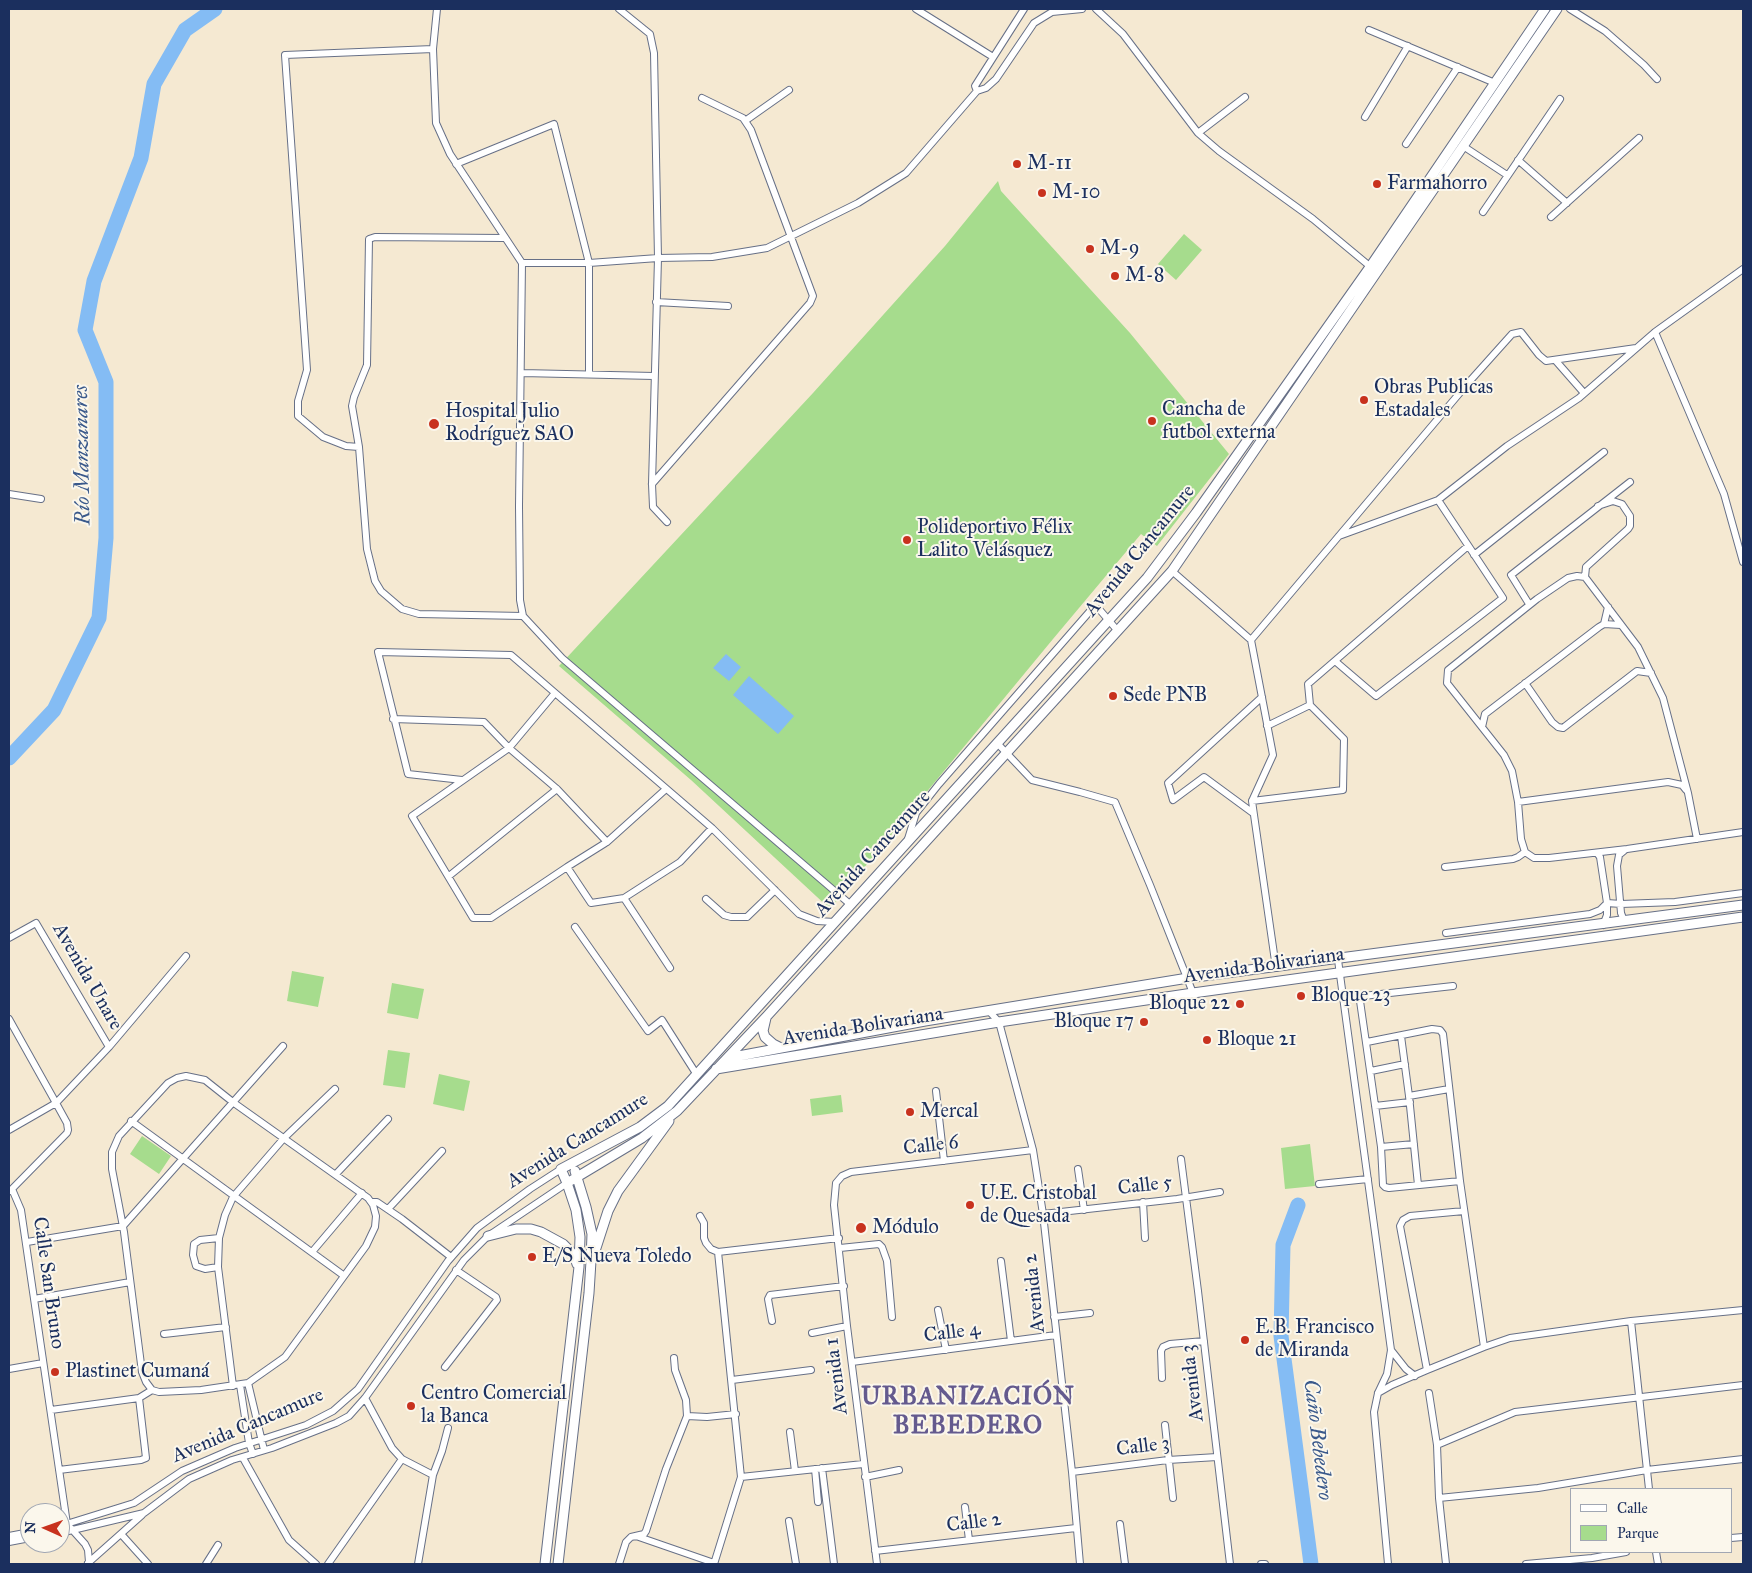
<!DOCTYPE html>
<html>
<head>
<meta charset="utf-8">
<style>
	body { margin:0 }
	#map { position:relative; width:1752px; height:1573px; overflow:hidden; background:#f5e9d2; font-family:"IM FELL Great Primer",serif }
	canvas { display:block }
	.frame { position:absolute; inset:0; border:10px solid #1b2f5e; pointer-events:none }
	.legend { position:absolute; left:1570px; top:1488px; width:162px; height:65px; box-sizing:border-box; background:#fbf7ec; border:1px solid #a1a7b3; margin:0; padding:6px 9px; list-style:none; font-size:15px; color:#1b2f5e }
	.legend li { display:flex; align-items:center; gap:10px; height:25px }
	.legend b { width:25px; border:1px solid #a1a7b3 }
	.north { position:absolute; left:20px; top:1503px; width:50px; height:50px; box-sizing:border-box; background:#fbf7ec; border:1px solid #a1a7b3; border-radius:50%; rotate:272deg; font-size:14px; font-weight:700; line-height:20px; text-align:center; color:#1b2f5e }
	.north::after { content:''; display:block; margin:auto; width:18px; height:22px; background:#c8321e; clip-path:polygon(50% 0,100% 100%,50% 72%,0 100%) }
</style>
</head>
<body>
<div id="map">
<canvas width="1752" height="1573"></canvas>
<div class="frame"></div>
<ul class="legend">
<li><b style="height:6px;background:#fff"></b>Calle</li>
<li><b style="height:14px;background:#a6dc8d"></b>Parque</li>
</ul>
<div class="north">N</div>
</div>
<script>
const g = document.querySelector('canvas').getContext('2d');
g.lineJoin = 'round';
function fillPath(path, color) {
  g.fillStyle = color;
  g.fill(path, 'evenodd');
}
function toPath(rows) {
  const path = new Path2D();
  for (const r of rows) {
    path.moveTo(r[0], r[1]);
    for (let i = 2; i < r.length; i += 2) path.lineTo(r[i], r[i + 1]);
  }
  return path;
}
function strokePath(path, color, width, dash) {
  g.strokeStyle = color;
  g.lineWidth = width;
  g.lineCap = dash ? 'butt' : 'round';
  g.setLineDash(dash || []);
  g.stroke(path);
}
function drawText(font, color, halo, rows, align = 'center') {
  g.font = font + ' "IM FELL Great Primer",serif';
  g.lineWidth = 4;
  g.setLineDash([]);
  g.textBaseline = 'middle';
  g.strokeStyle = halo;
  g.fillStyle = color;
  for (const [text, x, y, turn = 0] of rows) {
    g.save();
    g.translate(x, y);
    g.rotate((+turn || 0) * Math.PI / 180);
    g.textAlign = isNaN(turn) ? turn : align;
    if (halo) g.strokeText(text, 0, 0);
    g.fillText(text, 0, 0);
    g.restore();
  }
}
fillPath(toPath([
	[998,181,1001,191,1130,333,1229,454,1157,546,1141,534,1053,639,830,909,691,780,559,666,813,393,945,246],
	[1184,234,1202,250,1176,280,1158,264],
	[292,971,324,977,318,1007,287,1001],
	[392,983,424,989,418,1019,387,1013],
	[388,1050,410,1053,405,1088,383,1085],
	[439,1074,470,1081,464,1111,433,1104],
	[841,1095,843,1112,812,1116,810,1099],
	[142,1136,171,1156,159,1174,130,1154],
	[1310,1144,1315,1186,1285,1189,1281,1148]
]), '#a6dc8d');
fillPath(toPath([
	[726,654,741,667,729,681,713,668],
	[749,676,794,716,778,734,733,695]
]), '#84bcf4');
strokePath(toPath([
	[9,758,54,710,99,618,106,538,106,382,85,330,94,281,141,158,154,84,185,30,215,9],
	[1298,1205,1283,1245,1281,1336,1311,1564]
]), '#84bcf4', 15);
const street = toPath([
	[437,9,433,49,436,123,450,154,522,263,519,506,520,600,523,616,562,658,851,905],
	[619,9,650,34,654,53,658,258,652,484,653,507,667,522],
	[916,9,993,57],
	[1096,9,1123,34,1198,133,1219,151,1313,219,1372,268],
	[1570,9,1605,31,1644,65,1657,79],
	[1369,30,1495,83],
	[977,91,975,86,1024,9],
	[1365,117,1408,46],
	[745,121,789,90],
	[1198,133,1245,97],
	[1406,144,1458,67],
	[1463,146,1507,175],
	[1518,160,1567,203],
	[456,164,554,124,589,263,589,374],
	[1483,212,1560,99],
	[1551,217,1639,138],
	[504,238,375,237,369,239,367,365,354,397,352,406,359,447,367,549,375,581,381,591,402,609,419,614,523,616],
	[522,263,589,263,658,258,712,257,767,248,858,203,906,173,977,91,986,88,996,79,1034,23,1052,12,1082,9],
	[656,302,728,306],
	[1655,332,1724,494,1743,562],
	[1556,361,1584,393],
	[522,373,654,376],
	[359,447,346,446,323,437,298,416,298,401,307,370,285,55,433,49],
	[652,484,810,303,813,296,751,130,743,118,702,98],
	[9,494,41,499],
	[1598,506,1613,501,1622,504,1630,516,1630,526,1628,529,1586,567,1585,577,1638,647,1663,698,1688,793,1697,839],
	[1339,536,1438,500,1507,446,1579,398,1655,332,1743,269],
	[1474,555,1604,452],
	[1172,571,1251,640,1273,755,1252,801,1276,968],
	[1585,577,1577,576,1568,578,1537,599,1448,670,1447,683,1504,755,1512,771,1518,802,1521,839,1525,852,1534,858,1549,858,1627,849,1743,832],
	[1529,604,1511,575,1630,482],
	[1604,624,1608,607],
	[1251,640,1469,382,1512,334,1521,332,1539,355,1546,361,1636,348],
	[1335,661,1376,696,1503,598,1438,500],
	[1525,683,1552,722,1558,727,1563,728,1637,671,1651,673],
	[555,693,509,748,412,816,473,918,491,918,567,867,607,842,666,789],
	[393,719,484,722,509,748,557,789,607,842],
	[1267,726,1310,705],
	[1482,727,1485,714,1599,627,1604,624,1621,625],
	[997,743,1032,780,1080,792,1115,802,1150,885,1193,993],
	[462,780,408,774,378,652,511,655,712,828,799,914,817,921,835,922],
	[1252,801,1343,790,1344,739,1310,705,1308,684,1468,546],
	[1518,802,1668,782,1682,785,1686,790],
	[1253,813,1204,777,1173,800,1168,783,1262,697],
	[908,839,916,813,939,784,1091,610,1099,609,1117,630],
	[1625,850,1619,855,1617,866,1621,913,1623,918,1627,921],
	[1597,853,1600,857,1607,903,1607,915,1603,925],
	[567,867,591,903,624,898,680,862,712,828],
	[1445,867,1513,859,1518,857,1525,852],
	[449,876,557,789],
	[624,898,670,968],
	[706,899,724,915,731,917,747,917,775,890],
	[1607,903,1621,904,1675,902,1743,893],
	[575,927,648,1031,662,1020,697,1075],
	[1446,933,1590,914,1600,910,1607,903],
	[9,938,36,923,109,1047],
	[1338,960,1391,1350,1387,1374,1378,1393,1374,1412,1388,1564],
	[1453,986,1363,996,1360,998,1360,1001,1381,1147,1383,1185,1385,1187,1389,1188,1460,1181],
	[988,1010,999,1022,1033,1150,1043,1214,1072,1472,1080,1564],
	[9,1019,56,1103,67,1123,68,1130,67,1133,10,1191],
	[1401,1036,1409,1096,1418,1185],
	[1367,1042,1432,1029,1440,1030,1443,1034,1460,1181,1484,1347],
	[1371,1071,1405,1064],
	[186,1076,205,1080,234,1103,368,1198,373,1205,376,1216,375,1227,366,1246,285,1357,248,1383,201,1390,159,1392,152,1390,146,1382,142,1372,124,1232,112,1169,112,1152,119,1136,168,1083,177,1078,186,1076],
	[936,1091,944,1161],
	[1409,1096,1449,1089],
	[1375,1106,1410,1102],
	[131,1121,343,1275],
	[9,1130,56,1103,109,1047,186,956],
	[1381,1147,1414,1144],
	[1181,1159,1198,1291,1230,1564],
	[1078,1169,1084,1210],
	[336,1174,388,1119],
	[1319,1184,1368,1179],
	[12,1189,21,1210,67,1524,85,1544,88,1550,89,1562],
	[372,1202,377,1202,402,1219,451,1257],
	[1143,1202,1145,1238],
	[388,1209,442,1151],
	[1043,1214,1177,1199,1220,1192],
	[700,1216,704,1223,704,1238,706,1243,711,1249,718,1252,839,1238],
	[27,1242,123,1226,283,1046],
	[840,1248,879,1244,882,1247,887,1261,892,1317],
	[312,1252,362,1193],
	[1001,1261,1011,1341],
	[218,1267,205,1269,196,1266,193,1255,194,1244,200,1240,219,1238],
	[34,1299,130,1282],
	[938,1310,946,1350],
	[1054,1317,1090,1313],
	[772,1321,768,1299,770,1295,844,1286],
	[1631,1321,1649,1489],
	[812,1333,847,1326],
	[164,1334,226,1327],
	[1391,1350,1406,1369,1415,1376],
	[674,1358,675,1370,686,1400,687,1416],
	[852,1362,1056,1335],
	[445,1367,497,1300,496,1297,456,1270],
	[9,1369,43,1363],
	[1427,1370,1400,1226,1403,1220,1410,1216,1464,1211],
	[1162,1378,1161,1351,1163,1347,1170,1344,1204,1341],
	[732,1380,811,1370],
	[248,1383,264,1450],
	[240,1385,249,1443,253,1454],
	[233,1386,218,1267,219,1238,225,1215,233,1197,284,1138,335,1089],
	[1378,1393,1392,1385,1427,1370,1484,1347,1510,1338,1631,1321,1743,1310],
	[1429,1393,1437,1445,1439,1498,1446,1564],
	[365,1398,392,1448,402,1459,433,1475,418,1564],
	[51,1410,139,1398,152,1390],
	[1165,1425,1173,1498],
	[790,1432,795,1471],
	[1437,1445,1515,1412,1743,1385],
	[243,1458,289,1540,316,1564],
	[822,1468,834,1564],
	[815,1469,818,1502],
	[59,1470,141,1460,146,1458,139,1398],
	[1072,1472,1168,1460,1217,1457],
	[433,1475,442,1451,448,1428],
	[741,1477,863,1464],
	[865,1477,899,1470],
	[1439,1498,1538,1488,1647,1470,1743,1459],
	[965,1507,969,1540],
	[789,1521,796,1564],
	[1120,1524,1125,1564],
	[60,1526,134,1503,182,1471,235,1448,306,1425,333,1411,358,1389,448,1261,477,1228,530,1189,561,1169],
	[60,1533,144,1513,189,1479,232,1460,272,1448,336,1423,349,1416,365,1398,464,1260,488,1236,567,1183],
	[121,1534,148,1564],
	[9,1536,30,1532],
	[636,1536,714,1563],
	[1731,1538,1743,1537],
	[9,1542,30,1538],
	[875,1551,1076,1528],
	[1656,1552,1658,1564],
	[88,1563,142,1515],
	[206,1564,218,1545],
	[328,1564,402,1459],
	[619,1564,626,1542,631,1537,644,1534,646,1531,666,1469,687,1416,707,1417,736,1414],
	[714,1564,741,1477,718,1252],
	[877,1564,847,1326,834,1205,836,1183,842,1176,851,1172,1033,1150],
	[1261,1564,1265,1564],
	[1526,1564,1592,1558,1626,1552]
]);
const secondary = toPath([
	[766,1018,763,1031,765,1037,773,1044,781,1048],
	[728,1058,925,1021,1188,978,1743,905],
	[716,1069,999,1022,1193,993,1743,917],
	[567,1183,642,1138,677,1111,767,1016,1172,571,1557,9],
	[488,1236,516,1229,531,1229,541,1232,563,1244,574,1255,577,1264],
	[594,1254,608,1211,618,1191,669,1121],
	[545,1564,579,1267,580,1237,576,1210,567,1183,561,1169,640,1127,668,1106,1147,578,1196,513,1370,267,1545,9],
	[558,1564,589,1293,591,1261,592,1234,586,1207,575,1171]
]);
strokePath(street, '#677087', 8);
strokePath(secondary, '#677087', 11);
strokePath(street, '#fff', 6);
strokePath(secondary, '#fff', 9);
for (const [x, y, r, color] of [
	[1017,164,5,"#c8321e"],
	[1377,184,5,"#c8321e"],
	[1042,193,5,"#c8321e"],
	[1090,249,5,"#c8321e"],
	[1115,276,5,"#c8321e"],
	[1364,400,5,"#c8321e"],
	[1152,421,5,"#c8321e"],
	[434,424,6,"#c8321e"],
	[907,540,5,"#c8321e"],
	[1113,696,5,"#c8321e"],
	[1301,996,5,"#c8321e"],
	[1240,1004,5,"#c8321e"],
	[1144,1022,5,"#c8321e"],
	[1207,1040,5,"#c8321e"],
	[910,1112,5,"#c8321e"],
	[970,1205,5,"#c8321e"],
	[861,1228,6,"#c8321e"],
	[532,1257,5,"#c8321e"],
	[1245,1340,5,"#c8321e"],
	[55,1372,5,"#c8321e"],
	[411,1406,5,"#c8321e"]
]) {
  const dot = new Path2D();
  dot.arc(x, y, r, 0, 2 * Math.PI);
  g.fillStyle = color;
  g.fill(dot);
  strokePath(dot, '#fbf7ec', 2);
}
drawText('20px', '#1b2f5e', '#fbf7ec', [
	["M-11",1027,164],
	["Farmahorro",1387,184],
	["M-10",1052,193],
	["M-9",1100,249],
	["M-8",1125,276],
	["Obras Publicas",1374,388],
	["Estadales",1374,411],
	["Cancha de",1162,410],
	["futbol externa",1162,433],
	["Hospital Julio",445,412],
	["Rodríguez SAO",445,435],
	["Polideportivo Félix",917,528],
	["Lalito Velásquez",917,551],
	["Sede PNB",1123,696],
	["Bloque 23",1311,996],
	["Bloque 22",1230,1004,"right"],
	["Bloque 17",1134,1022,"right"],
	["Bloque 21",1217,1040],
	["Mercal",920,1112],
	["U.E. Cristobal",980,1194],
	["de Quesada",980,1217],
	["Módulo",872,1228],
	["E/S Nueva Toledo",542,1257],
	["E.B. Francisco",1255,1328],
	["de Miranda",1255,1351],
	["Plastinet Cumaná",65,1372],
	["Centro Comercial",421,1394],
	["la Banca",421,1417]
], 'left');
drawText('20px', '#1b2f5e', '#fbf7ec', [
	["Avenida Cancamure",1140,551,-51],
	["Avenida Cancamure",873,854,-48],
	["Avenida Bolivariana",1264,966,-8],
	["Avenida Unare",87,977,60],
	["Avenida Bolivariana",863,1027,-9],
	["Avenida Cancamure",578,1141,-32],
	["Calle 6",931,1146,-7],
	["Calle 5",1145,1186,-7],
	["Calle San Bruno",48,1283,82],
	["Avenida 2",1035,1293,-96],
	["Calle 4",952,1333,-7],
	["Avenida 1",837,1376,-97],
	["Avenida 3",1193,1383,-97],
	["Avenida Cancamure",248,1426,-23],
	["Calle 3",1143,1447,-7],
	["Calle 2",974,1523,-7]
]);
drawText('italic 21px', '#3a598b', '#fbf7ec', [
	["Río Manzanares",83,455,-91],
	["Caño Bebedero",1317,1440,83]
]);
g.letterSpacing = '1px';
drawText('bold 25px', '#645a8e', '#fbf7ec', [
	["URBANIZACIÓN",968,1398],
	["BEBEDERO",968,1427]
]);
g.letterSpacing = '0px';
</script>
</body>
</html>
